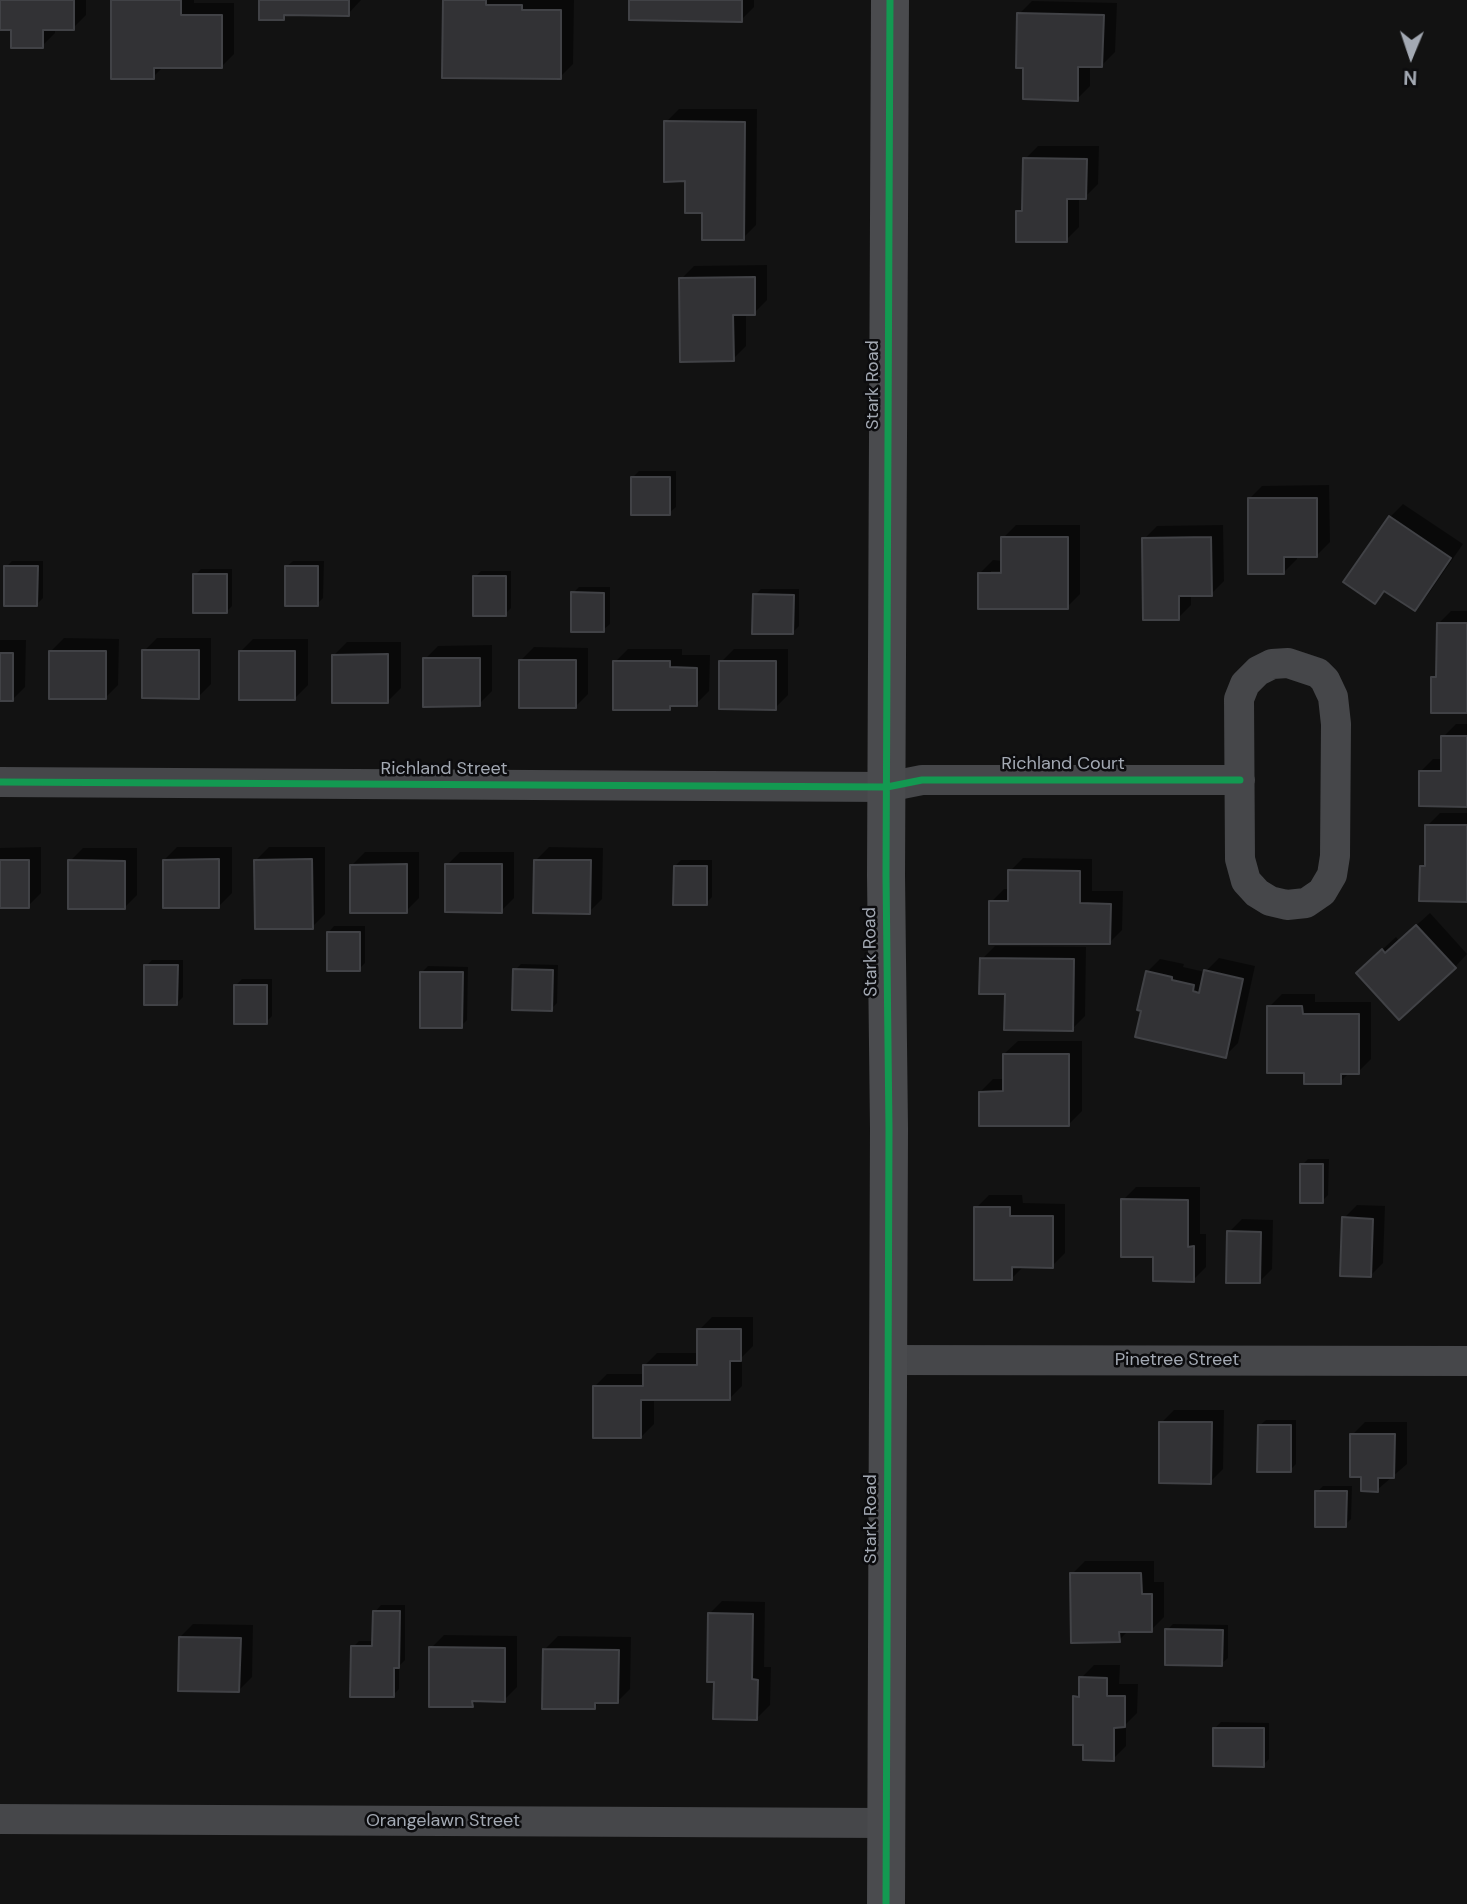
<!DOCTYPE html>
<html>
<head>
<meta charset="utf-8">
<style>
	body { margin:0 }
	#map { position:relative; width:1467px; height:1904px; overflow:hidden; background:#121212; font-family:"DM Sans",sans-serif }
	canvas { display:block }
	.north { position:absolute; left:1376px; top:21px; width:70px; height:70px; -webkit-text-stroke:5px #0c0c0e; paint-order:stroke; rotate:182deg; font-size:19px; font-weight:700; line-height:28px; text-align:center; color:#a3a9b3 }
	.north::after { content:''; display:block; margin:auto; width:24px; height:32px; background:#a3a9b3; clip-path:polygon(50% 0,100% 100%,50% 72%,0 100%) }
</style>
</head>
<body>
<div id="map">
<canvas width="1467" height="1904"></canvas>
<div class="north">N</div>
</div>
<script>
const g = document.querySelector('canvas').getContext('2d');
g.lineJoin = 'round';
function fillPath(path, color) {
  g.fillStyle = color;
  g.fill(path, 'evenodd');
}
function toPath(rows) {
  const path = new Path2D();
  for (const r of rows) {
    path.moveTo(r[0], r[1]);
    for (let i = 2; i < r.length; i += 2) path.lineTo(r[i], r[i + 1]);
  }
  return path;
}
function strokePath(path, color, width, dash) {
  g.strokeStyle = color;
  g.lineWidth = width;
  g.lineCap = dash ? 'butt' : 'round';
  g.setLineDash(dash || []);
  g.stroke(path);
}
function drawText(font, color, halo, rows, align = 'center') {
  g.font = font + ' "DM Sans",sans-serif';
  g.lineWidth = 5;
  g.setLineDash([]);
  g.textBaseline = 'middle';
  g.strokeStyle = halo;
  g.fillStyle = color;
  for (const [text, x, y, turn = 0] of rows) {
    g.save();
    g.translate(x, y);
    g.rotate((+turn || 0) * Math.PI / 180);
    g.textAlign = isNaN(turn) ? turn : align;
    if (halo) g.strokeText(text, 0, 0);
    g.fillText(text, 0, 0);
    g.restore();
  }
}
fillPath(toPath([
	[0,0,86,0,86,15,73,28,55,28,55,33,42,46,13,28,0,28],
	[113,0,194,0,194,3,234,3,234,54,221,67,164,66,153,77],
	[261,0,361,0,348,14,289,13,283,19],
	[445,0,574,0,573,64,560,77],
	[631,0,754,0,754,7,741,20],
	[1032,1,1117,3,1115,52,1102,65,1090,65,1090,86,1077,99,1025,66,1019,14],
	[679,109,757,109,756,225,743,238,704,212,687,179,666,122],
	[1038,146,1099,146,1098,184,1085,197,1079,197,1079,227,1066,240,1018,212,1024,206,1025,159],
	[767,265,767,300,754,313,746,313,746,346,733,359,681,279,694,266],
	[639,471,676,471,676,507,669,513,633,477],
	[1329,485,1330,542,1317,555,1297,555,1297,559,1284,572,1249,499,1262,486],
	[1403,504,1463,544,1427,596,1414,609,1386,590,1375,601,1390,517],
	[1016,525,1080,525,1080,594,1067,607,980,573,993,560,1003,561,1003,538],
	[991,571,1010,571,1010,575,991,575],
	[1223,525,1224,581,1211,594,1191,594,1191,605,1178,618,1144,539,1157,526],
	[12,561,43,561,43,598,37,604,6,567],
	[293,561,324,561,323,598,317,604,286,567],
	[201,569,232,569,232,606,226,612,195,575],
	[481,571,511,571,511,608,505,614,475,577],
	[579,587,610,587,610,624,603,630,573,593],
	[761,589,799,589,799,626,792,633,755,595],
	[1451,611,1467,611,1467,711,1433,678,1438,672,1438,624],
	[64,638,119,639,118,685,105,698,51,651],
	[157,638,211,638,211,684,198,697,144,651],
	[253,639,308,639,308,685,295,698,240,652],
	[0,640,26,640,25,687,12,700,0,700],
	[347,642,401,642,401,688,388,701,334,655],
	[492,645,492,691,479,704,425,659,438,646],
	[534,647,588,648,588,694,575,707,521,660],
	[628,649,682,649,682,655,710,655,709,691,696,704,673,704,669,708,615,662],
	[734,649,788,649,788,695,775,708,721,662],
	[1456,724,1467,724,1467,805,1420,772,1433,759,1443,759,1443,737],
	[1440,813,1467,813,1467,900,1421,867,1427,861,1427,826],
	[41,847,41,893,28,906,0,907,0,848],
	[177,847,232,847,232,893,219,906,164,860],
	[269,847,325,847,325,914,312,927,256,860],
	[549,847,603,848,602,899,589,912,536,860],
	[83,848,137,848,137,895,124,908,70,861],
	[365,852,419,852,419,898,406,911,352,865],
	[460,852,514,852,514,898,501,911,447,865],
	[1023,858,1092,859,1092,891,1123,891,1122,930,1109,943,991,902,1004,889,1010,889,1010,871],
	[681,860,712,860,712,897,706,903,675,866],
	[1430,913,1467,954,1455,967,1371,960,1396,937,1399,941],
	[334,926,365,926,365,963,359,969,328,933],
	[995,946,1086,947,1085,1016,1072,1029,1007,993,982,959],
	[1219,958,1255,966,1238,1043,1225,1056,1143,1009,1147,972,1160,959,1184,964,1183,967,1205,972],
	[152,960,183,960,183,997,177,1003,146,966],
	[521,964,558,965,557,1003,551,1009,515,970],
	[428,966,468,967,467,1020,461,1026,422,972],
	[242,979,272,979,272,1016,266,1022,236,985],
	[1282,994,1315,994,1315,1002,1371,1002,1371,1059,1358,1072,1350,1072,1340,1082,1306,1071,1269,1007],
	[1018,1041,1082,1041,1082,1111,1069,1124,980,1092,993,1079,1005,1079,1004,1054],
	[1308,1159,1329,1159,1328,1195,1322,1201,1302,1165],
	[1136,1187,1200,1187,1200,1234,1206,1234,1206,1267,1193,1280,1155,1256,1123,1200],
	[989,1195,1022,1195,1023,1203,1065,1204,1065,1253,1052,1266,1024,1266,1012,1278,976,1208],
	[1357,1205,1385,1206,1383,1263,1370,1276,1344,1218],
	[1242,1219,1273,1220,1272,1269,1259,1282,1229,1232],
	[712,1317,753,1317,753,1346,742,1357,742,1386,729,1399,654,1398,654,1424,641,1437,594,1387,607,1374,644,1374,644,1366,657,1353,699,1353,699,1330],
	[1174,1410,1224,1410,1223,1469,1210,1482,1161,1423],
	[1266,1420,1296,1420,1296,1464,1290,1470,1259,1426],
	[1365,1422,1407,1422,1407,1464,1377,1490,1362,1475,1352,1435],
	[1323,1486,1352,1486,1351,1519,1345,1525,1317,1492],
	[1085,1561,1154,1561,1154,1582,1164,1582,1164,1617,1151,1630,1129,1630,1119,1640,1072,1574],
	[722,1601,765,1602,764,1667,771,1667,770,1705,757,1718,716,1680,709,1614],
	[381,1605,405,1605,405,1660,399,1666,399,1689,393,1695,353,1647,359,1641,374,1641,375,1612],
	[193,1624,253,1625,252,1677,239,1690,180,1637],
	[1173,1624,1228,1625,1228,1658,1221,1664,1167,1630],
	[444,1635,517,1636,517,1687,504,1700,478,1699,472,1706,431,1648],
	[558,1636,631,1637,630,1689,617,1702,600,1701,594,1708,545,1649],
	[1094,1665,1120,1665,1119,1684,1138,1684,1137,1713,1126,1724,1126,1746,1113,1759,1075,1697,1081,1691,1081,1678],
	[1221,1722,1269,1723,1269,1759,1263,1765,1215,1728]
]), '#0007');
const building = toPath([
	[0,0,74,0,74,30,43,30,43,48,11,48,11,30,0,30,0,0],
	[111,0,181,0,181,15,222,15,222,68,154,68,154,79,111,79,111,0],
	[259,0,349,0,349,16,284,15,284,20,259,20,259,0],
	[443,0,486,0,486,5,522,5,522,10,561,10,561,79,442,78,443,0],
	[629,0,742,0,742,22,629,20,629,0],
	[1017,13,1104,15,1102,67,1078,67,1078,101,1023,99,1023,68,1016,68,1017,13],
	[664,121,745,122,744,240,702,240,702,213,685,213,685,181,664,182,664,121],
	[1023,158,1087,159,1086,199,1067,199,1067,242,1016,242,1016,211,1022,211,1023,158],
	[755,277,755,315,733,315,734,361,680,362,679,278,755,277],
	[631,477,670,477,670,515,631,515,631,477],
	[1248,498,1317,498,1317,557,1284,557,1284,574,1248,574,1248,498],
	[1389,516,1451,558,1415,611,1384,591,1375,604,1343,582,1389,516],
	[1001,537,1068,537,1068,609,978,609,978,573,1001,573,1001,537],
	[1211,537,1212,596,1179,596,1179,620,1143,620,1142,538,1211,537],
	[4,566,38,566,37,606,4,606,4,566],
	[285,566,318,566,318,606,285,606,285,566],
	[193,574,227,574,227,613,193,613,193,574],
	[473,576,506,576,506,616,473,616,473,576],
	[571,592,604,593,604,632,571,632,571,592],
	[753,594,794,595,793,634,752,634,753,594],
	[1437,623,1467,623,1467,713,1431,713,1431,677,1436,677,1437,623],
	[142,650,199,650,199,699,142,698,142,650],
	[49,651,106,651,106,699,49,699,49,651],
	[239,651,295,651,295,700,239,700,239,651],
	[0,653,13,653,13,701,0,701,0,653],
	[388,654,388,703,332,703,332,655,388,654],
	[423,658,480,658,480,706,423,707,423,658],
	[519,660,576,660,576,708,519,708,519,660],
	[613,661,670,661,670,667,697,668,697,706,670,706,670,710,613,710,613,661],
	[719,661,776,661,776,710,719,709,719,661],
	[1441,736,1467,736,1467,807,1419,806,1419,771,1441,771,1441,736],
	[1425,825,1467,825,1467,902,1419,901,1420,866,1425,866,1425,825],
	[219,859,219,908,163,908,163,860,219,859],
	[312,859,313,929,255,929,254,860,312,859],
	[0,860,29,860,29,908,0,908,0,860],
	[68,860,125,861,125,909,68,909,68,860],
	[534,860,591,860,590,914,533,913,534,860],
	[407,864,407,913,350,913,350,865,407,864],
	[445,864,502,864,502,913,445,912,445,864],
	[674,866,707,866,707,905,673,905,674,866],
	[1008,870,1080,871,1080,903,1111,904,1110,944,989,944,989,901,1008,901,1008,870],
	[1416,925,1456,968,1399,1020,1356,973,1382,949,1385,953,1416,925],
	[327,932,360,932,360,971,327,971,327,932],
	[980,958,1074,959,1073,1031,1004,1030,1005,994,979,994,980,958],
	[144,965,178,965,177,1005,144,1005,144,965],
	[513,969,553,970,552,1011,512,1010,513,969],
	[1204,970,1243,979,1226,1058,1135,1037,1141,1011,1137,1010,1146,971,1172,977,1172,980,1194,985,1193,991,1199,993,1204,970],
	[420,972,463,972,462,1028,420,1028,420,972],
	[234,985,267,985,267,1024,234,1024,234,985],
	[1267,1006,1302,1006,1303,1014,1359,1014,1359,1074,1341,1074,1341,1084,1304,1084,1304,1073,1267,1073,1267,1006],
	[1003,1054,1069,1054,1069,1126,979,1126,979,1092,1003,1091,1003,1054],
	[1300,1164,1323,1164,1323,1203,1300,1203,1300,1164],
	[1121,1199,1188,1200,1188,1247,1194,1246,1194,1282,1153,1281,1153,1257,1121,1257,1121,1199],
	[974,1207,1010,1207,1010,1216,1053,1216,1053,1268,1012,1267,1012,1280,974,1280,974,1207],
	[1342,1217,1373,1219,1371,1277,1340,1276,1342,1217],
	[1227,1231,1261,1232,1260,1283,1226,1283,1227,1231],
	[697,1329,741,1329,741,1361,730,1361,730,1400,641,1400,641,1438,593,1438,593,1386,643,1386,643,1365,697,1365,697,1329],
	[1159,1422,1212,1422,1211,1484,1159,1483,1159,1422],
	[1258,1425,1291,1425,1291,1472,1257,1472,1258,1425],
	[1350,1434,1395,1434,1394,1478,1378,1478,1378,1492,1361,1491,1361,1477,1350,1477,1350,1434],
	[1315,1491,1347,1491,1346,1527,1315,1527,1315,1491],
	[1070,1573,1141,1573,1142,1594,1152,1594,1152,1632,1119,1632,1120,1642,1071,1643,1070,1573],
	[373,1611,400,1611,399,1668,394,1668,394,1697,350,1697,351,1646,372,1646,373,1611],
	[708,1613,753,1614,752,1679,758,1680,757,1720,713,1719,714,1682,707,1682,708,1613],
	[1165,1629,1223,1630,1222,1666,1165,1665,1165,1629],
	[179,1637,241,1638,239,1692,178,1691,179,1637],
	[429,1647,505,1648,505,1702,472,1701,473,1707,429,1707,429,1647],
	[543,1649,619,1650,618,1703,595,1703,595,1709,542,1709,543,1649],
	[1079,1677,1107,1678,1107,1696,1125,1696,1125,1727,1114,1728,1114,1761,1083,1760,1083,1745,1073,1745,1073,1696,1079,1697,1079,1677],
	[1213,1728,1264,1728,1264,1767,1213,1766,1213,1728]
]);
fillPath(building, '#323235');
strokePath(building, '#414246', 2);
strokePath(toPath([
	[1288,663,1318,673,1325,680,1333,697,1336,724,1335,856,1332,875,1322,892,1306,903,1287,905,1270,901,1257,893,1246,881,1240,859,1239,699,1245,684,1258,671,1272,664,1288,663],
	[0,782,887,787,922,780,1240,780],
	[887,1360,1467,1361],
	[0,1819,886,1823]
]), '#46474a', 30);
strokePath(toPath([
	[886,1904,889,1129,886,875,890,0]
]), '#4a4b4e', 38);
strokePath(toPath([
	[0,782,887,787,922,780,1240,780],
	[886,1904,889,1129,886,875,890,0]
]), '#139951', 7);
drawText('18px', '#a3a9b3', '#0c0c0e', [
	["Stark Road",873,385,-90],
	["Richland Court",1063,764],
	["Richland Street",444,769],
	["Stark Road",871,952,-91],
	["Pinetree Street",1177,1360],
	["Stark Road",871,1519,-90],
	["Orangelawn Street",443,1821]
]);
</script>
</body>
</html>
